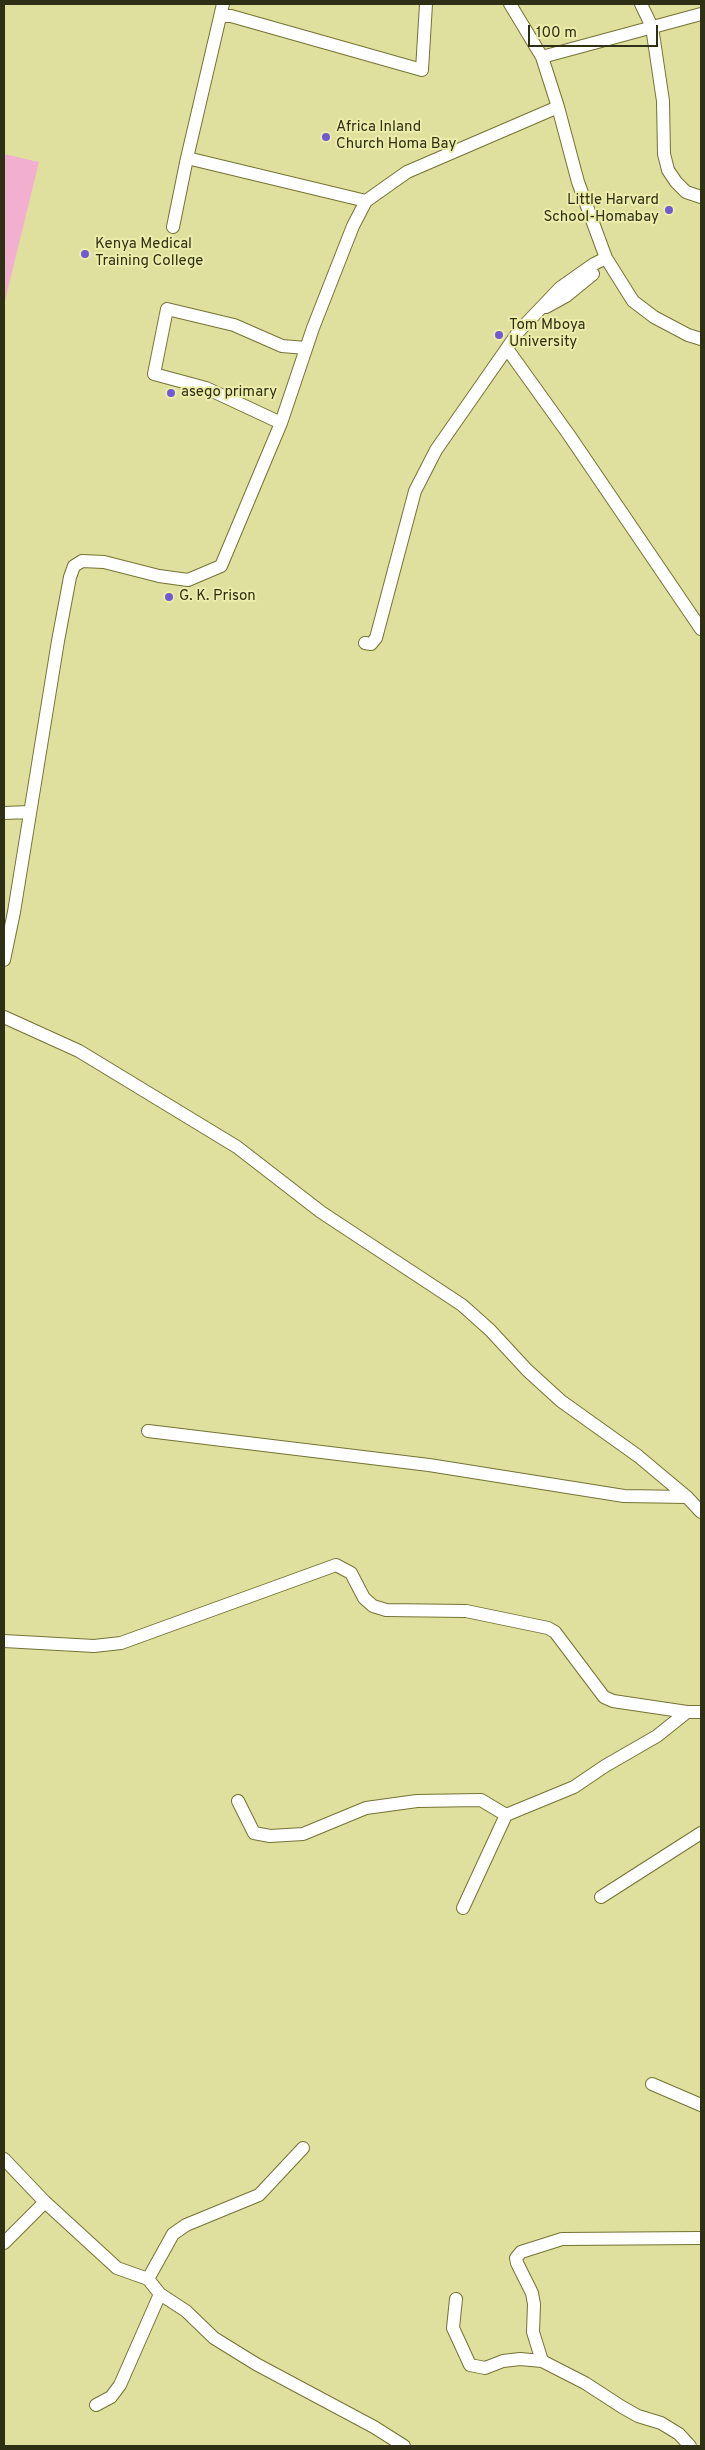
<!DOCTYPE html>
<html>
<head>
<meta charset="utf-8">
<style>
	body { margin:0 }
	#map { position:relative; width:705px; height:2450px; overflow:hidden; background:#e0e09e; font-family:Overpass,sans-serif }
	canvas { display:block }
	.frame { position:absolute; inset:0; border:5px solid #2f2f15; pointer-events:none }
	.scale { position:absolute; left:528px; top:25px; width:130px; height:22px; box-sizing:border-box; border:2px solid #2f2f15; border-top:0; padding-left:6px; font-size:15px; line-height:18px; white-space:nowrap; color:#2f2f15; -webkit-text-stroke:4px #ededab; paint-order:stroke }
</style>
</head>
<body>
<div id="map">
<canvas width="705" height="2450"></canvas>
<div class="frame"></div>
<div class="scale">100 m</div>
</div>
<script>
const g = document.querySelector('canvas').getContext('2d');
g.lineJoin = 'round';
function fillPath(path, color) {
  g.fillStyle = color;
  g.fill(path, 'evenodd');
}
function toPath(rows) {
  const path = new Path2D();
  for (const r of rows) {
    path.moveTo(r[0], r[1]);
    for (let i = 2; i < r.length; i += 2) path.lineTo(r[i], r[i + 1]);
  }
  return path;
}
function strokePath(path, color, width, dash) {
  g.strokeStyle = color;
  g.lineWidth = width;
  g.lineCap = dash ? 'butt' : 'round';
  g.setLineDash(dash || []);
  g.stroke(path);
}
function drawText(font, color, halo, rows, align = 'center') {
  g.font = font + ' Overpass,sans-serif';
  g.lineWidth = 4;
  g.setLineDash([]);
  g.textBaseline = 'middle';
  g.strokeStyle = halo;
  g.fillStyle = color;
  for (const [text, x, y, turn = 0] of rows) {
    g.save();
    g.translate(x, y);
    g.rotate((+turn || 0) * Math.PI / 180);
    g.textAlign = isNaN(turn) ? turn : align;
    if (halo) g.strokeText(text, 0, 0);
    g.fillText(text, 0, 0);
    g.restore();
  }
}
fillPath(toPath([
	[4,154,39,162,4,305]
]), '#f2afd0');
const minor = toPath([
	[223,4,187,158,366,201],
	[510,4,542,57,558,107,578,182,606,258,633,301,654,317,688,335,701,339],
	[641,4,652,27,663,101,664,154,668,170,676,182,686,192,701,197],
	[221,16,231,16,422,70,426,4],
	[542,57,701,14],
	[173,227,187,158],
	[546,307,566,296,593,274],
	[508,350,569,435,701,629],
	[281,423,206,388,154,374,167,309,234,325,282,346,306,348],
	[365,643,371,644,376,638,415,491,436,450,519,331,560,288,594,264,606,258],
	[4,813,30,812],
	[4,960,14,912,58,641,70,577,74,566,82,561,104,562,159,576,188,580,221,566,281,423,313,328,353,226,366,201,407,172,558,107],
	[4,1017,79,1051,237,1147,321,1212,462,1305,490,1330,527,1370,561,1401,638,1456,687,1497,701,1512],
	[148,1431,429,1465,624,1496,687,1497],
	[4,1641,94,1646,121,1643,336,1565,351,1573,364,1598,373,1606,386,1610,466,1611,548,1628,555,1632,604,1697,613,1701,687,1712,701,1712],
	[238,1801,254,1833,270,1836,303,1834,366,1808,417,1801,481,1800,506,1815,574,1787,605,1766,657,1736,687,1712],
	[601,1897,701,1833],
	[463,1908,506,1815],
	[652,2084,701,2105],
	[4,2159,45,2202,117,2268,148,2279,160,2294,186,2311,214,2338,256,2364,374,2427,404,2446],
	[4,2243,45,2202],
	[148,2279,173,2234,186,2225,259,2195,303,2148],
	[456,2299,453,2328,470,2365,485,2368,503,2361,520,2359,542,2361,585,2383,622,2407,638,2416,661,2423,679,2434,690,2446],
	[542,2361,533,2332,534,2304,532,2293,517,2263,516,2258,521,2252,562,2239,701,2238],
	[96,2405,111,2397,120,2385,160,2294]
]);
strokePath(minor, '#747334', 14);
strokePath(minor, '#fff', 12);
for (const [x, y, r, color] of [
	[326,137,5,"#7159d3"],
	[669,210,5,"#7159d3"],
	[85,254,5,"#7159d3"],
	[499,335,5,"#7159d3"],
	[171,393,5,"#7159d3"],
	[169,597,5,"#7159d3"]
]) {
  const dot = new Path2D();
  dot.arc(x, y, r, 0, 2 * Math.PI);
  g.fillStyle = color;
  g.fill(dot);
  strokePath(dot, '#ededab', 2);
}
drawText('15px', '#2f2f15', '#ededab', [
	["Africa Inland",336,128],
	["Church Homa Bay",336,145],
	["Little Harvard",659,201,"right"],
	["School-Homabay",659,218,"right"],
	["Kenya Medical",95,245],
	["Training College",95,262],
	["Tom Mboya",509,326],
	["University",509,343],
	["asego primary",181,393],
	["G. K. Prison",179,597]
], 'left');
</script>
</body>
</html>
